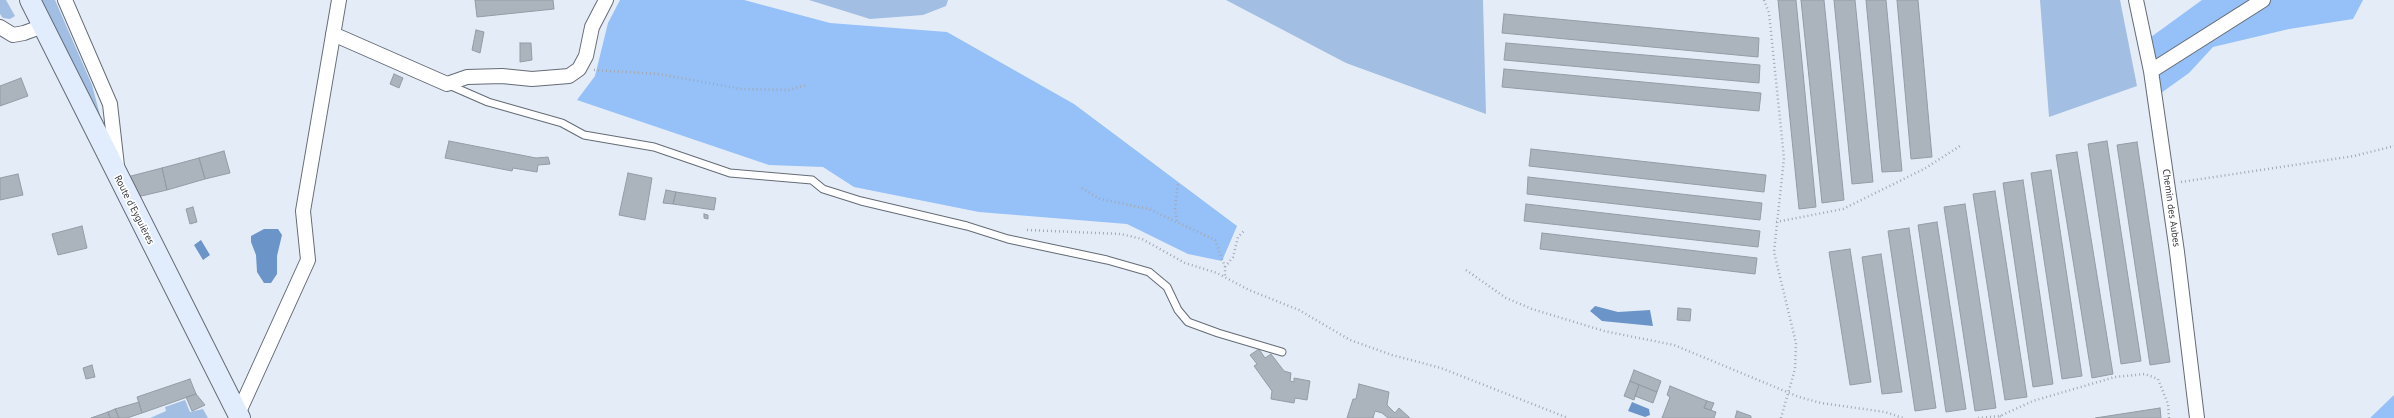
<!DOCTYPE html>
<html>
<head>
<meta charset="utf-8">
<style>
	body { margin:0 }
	canvas { display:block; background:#e4ecf7 }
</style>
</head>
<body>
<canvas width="2394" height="418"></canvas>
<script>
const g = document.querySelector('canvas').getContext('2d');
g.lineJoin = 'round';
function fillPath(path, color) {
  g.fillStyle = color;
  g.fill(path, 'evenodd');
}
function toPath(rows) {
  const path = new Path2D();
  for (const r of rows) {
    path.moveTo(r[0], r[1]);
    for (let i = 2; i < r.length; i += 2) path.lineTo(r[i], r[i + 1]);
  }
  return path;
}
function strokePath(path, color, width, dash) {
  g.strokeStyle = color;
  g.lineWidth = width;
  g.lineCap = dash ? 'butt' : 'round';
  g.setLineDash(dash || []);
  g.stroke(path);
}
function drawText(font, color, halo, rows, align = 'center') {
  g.font = font + ' "PT Sans",sans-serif';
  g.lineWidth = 3.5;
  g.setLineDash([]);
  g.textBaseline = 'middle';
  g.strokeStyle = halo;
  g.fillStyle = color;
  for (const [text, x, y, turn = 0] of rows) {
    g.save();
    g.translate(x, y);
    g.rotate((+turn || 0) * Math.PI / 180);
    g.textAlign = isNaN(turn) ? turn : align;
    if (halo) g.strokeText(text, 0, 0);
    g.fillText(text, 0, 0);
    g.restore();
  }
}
fillPath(toPath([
	[0,0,6,0,15,16,10,19,3,18,0,14],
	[40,0,55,0,92,85,100,115,98,116],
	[809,0,948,0,946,6,923,15,870,19],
	[1226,0,1483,0,1486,114,1346,63],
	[2040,0,2120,0,2137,86,2049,117],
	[185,400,190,412,203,409,208,418,150,418,166,411,165,407]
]), '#a2bee2');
fillPath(toPath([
	[620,0,744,0,830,23,947,32,1074,104,1237,226,1222,261,1188,254,1127,224,979,212,854,187,823,167,769,165,577,100,595,76,608,23],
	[2202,0,2363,0,2353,19,2289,29,2213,47,2189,73,2161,93,2151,37],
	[2394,395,2394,418,2370,418]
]), '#95c0f8');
fillPath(toPath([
	[264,229,278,229,282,235,277,256,277,274,271,283,264,283,257,272,256,255,251,242,251,236],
	[201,240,210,255,203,260,194,245],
	[1595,306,1618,312,1650,310,1653,326,1602,321,1590,311],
	[1632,402,1649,409,1650,415,1645,417,1628,411]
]), '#6b94c9');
const building = toPath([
	[475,0,553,0,554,9,477,17,475,0],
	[1778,0,1796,0,1816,207,1799,209,1778,0],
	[1801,0,1824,0,1844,200,1822,203,1801,0],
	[1834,0,1855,0,1873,182,1852,184,1834,0],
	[1866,0,1886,0,1902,171,1882,172,1866,0],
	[1897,0,1918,0,1932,157,1911,159,1897,0],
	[1504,14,1759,38,1758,57,1502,33,1504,14],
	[476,30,484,32,480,53,472,50,476,30],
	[520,43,531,43,532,60,520,62,520,43],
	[1506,43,1760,65,1759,83,1504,60,1506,43],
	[1504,69,1761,93,1759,111,1502,87,1504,69],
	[394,74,403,78,399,88,390,84,394,74],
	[21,78,28,96,0,106,0,86,21,78],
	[449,141,536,158,548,157,550,164,538,165,537,172,513,168,512,171,445,158,449,141],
	[2107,141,2141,361,2121,364,2088,144,2107,141],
	[2137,142,2170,362,2150,365,2117,145,2137,142],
	[1531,149,1766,175,1764,192,1529,166,1531,149],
	[224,151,230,173,205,179,199,158,224,151],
	[2077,152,2113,374,2092,378,2056,155,2077,152],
	[199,158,205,179,167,190,162,168,199,158],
	[162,168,167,190,133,198,127,177,162,168],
	[2051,170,2082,376,2062,379,2031,173,2051,170],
	[628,173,652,178,645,220,619,215,628,173],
	[18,174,23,195,0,200,0,178,18,174],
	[1528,177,1762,203,1760,220,1527,194,1528,177],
	[2023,180,2053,384,2033,387,2003,183,2023,180],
	[666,190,676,192,673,204,663,203,666,190],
	[1995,191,2027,397,2005,400,1973,194,1995,191],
	[676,192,716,198,714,210,673,204,676,192],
	[1526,204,1760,231,1758,247,1524,221,1526,204],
	[1965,204,1996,408,1975,411,1944,207,1965,204],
	[193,207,197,222,190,224,186,209,193,207],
	[704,214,708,215,708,219,704,218,704,214],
	[1937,222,1966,409,1946,412,1918,225,1937,222],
	[82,226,87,248,58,255,52,234,82,226],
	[1909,228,1936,408,1915,411,1888,231,1909,228],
	[1542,233,1757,258,1755,274,1540,249,1542,233],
	[1850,249,1871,382,1850,385,1829,252,1850,249],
	[1881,254,1902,392,1882,394,1862,257,1881,254],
	[1678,308,1691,309,1690,321,1677,320,1678,308],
	[1259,349,1265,358,1271,354,1284,371,1291,373,1290,381,1294,382,1294,378,1310,381,1307,400,1295,398,1294,403,1271,399,1272,391,1254,366,1257,364,1250,355,1259,349],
	[92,365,95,377,86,379,83,368,92,365],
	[1634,370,1661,381,1657,392,1630,381,1634,370],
	[190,379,196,394,142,413,137,397,190,379],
	[1630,381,1639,385,1634,400,1624,396,1630,381],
	[1359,384,1389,392,1387,405,1395,413,1399,408,1410,418,1388,418,1382,413,1375,411,1373,418,1347,418,1353,399,1356,399,1359,384],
	[1639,385,1657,392,1653,403,1635,396,1639,385],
	[1670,386,1707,401,1704,408,1716,412,1714,418,1662,418,1670,397,1667,395,1670,386],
	[196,394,205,405,192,411,186,397,196,394],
	[1707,401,1714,403,1711,410,1704,408,1707,401],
	[139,402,142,413,127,418,119,418,115,409,139,402],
	[2160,408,2161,418,2095,418,2160,408],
	[115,409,119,418,110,418,108,412,115,409],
	[1737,411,1751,416,1751,418,1735,418,1737,411],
	[108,412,110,418,91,418,108,412]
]);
fillPath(building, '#abb3bd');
strokePath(building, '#949ca6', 1);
const service = toPath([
	[449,85,488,102,562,123,584,135,654,147,730,173,812,180,823,189,861,201,967,226,1008,239,1107,260,1149,272,1167,287,1178,310,1188,322,1218,333,1282,352]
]);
const minor = toPath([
	[65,0,110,104,117,166],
	[2136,0,2151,71,2177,252,2197,418],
	[0,27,13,35,24,33,43,26],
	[333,34,447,84,467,77,502,76,532,79,569,76,579,69,586,56,592,27,606,0],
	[2151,71,2263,0],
	[238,414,308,260,303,211,339,0]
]);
const secondary = toPath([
	[30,0,240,418]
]);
strokePath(service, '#656c76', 9);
strokePath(minor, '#656c76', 16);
strokePath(secondary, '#656c76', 22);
strokePath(toPath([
	[1764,0,1769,13,1784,158,1774,252,1796,343,1795,369,1781,418],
	[594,70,658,74,742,89,789,90,806,85],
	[2181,182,2354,156,2394,146],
	[1082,188,1100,199,1149,209,1215,240,1225,267,1225,277],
	[1177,221,1175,209,1178,182],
	[1776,222,1843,209,1924,169,1960,146],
	[1027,230,1121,234,1142,239,1185,263,1217,273,1249,290,1299,310,1350,340,1392,355,1441,368,1568,418],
	[1225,267,1233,257,1238,237,1245,230],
	[1466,270,1506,298,1532,309,1604,331,1674,345,1799,397,1821,403,1885,412,1903,418],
	[2000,416,2003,418],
	[1978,418,2000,416,2033,401,2115,377,2145,374,2158,379,2168,404,2169,418]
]), '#a3a9b1', 2.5, [1, 3]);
strokePath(service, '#fff', 7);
strokePath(minor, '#fff', 14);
strokePath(secondary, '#e1edfc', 20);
drawText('10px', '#373a3e', '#fff', [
	["Chemin des Aubes",2171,208,82],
	["Route d'Eyguières",134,210,63]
]);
</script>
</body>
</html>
